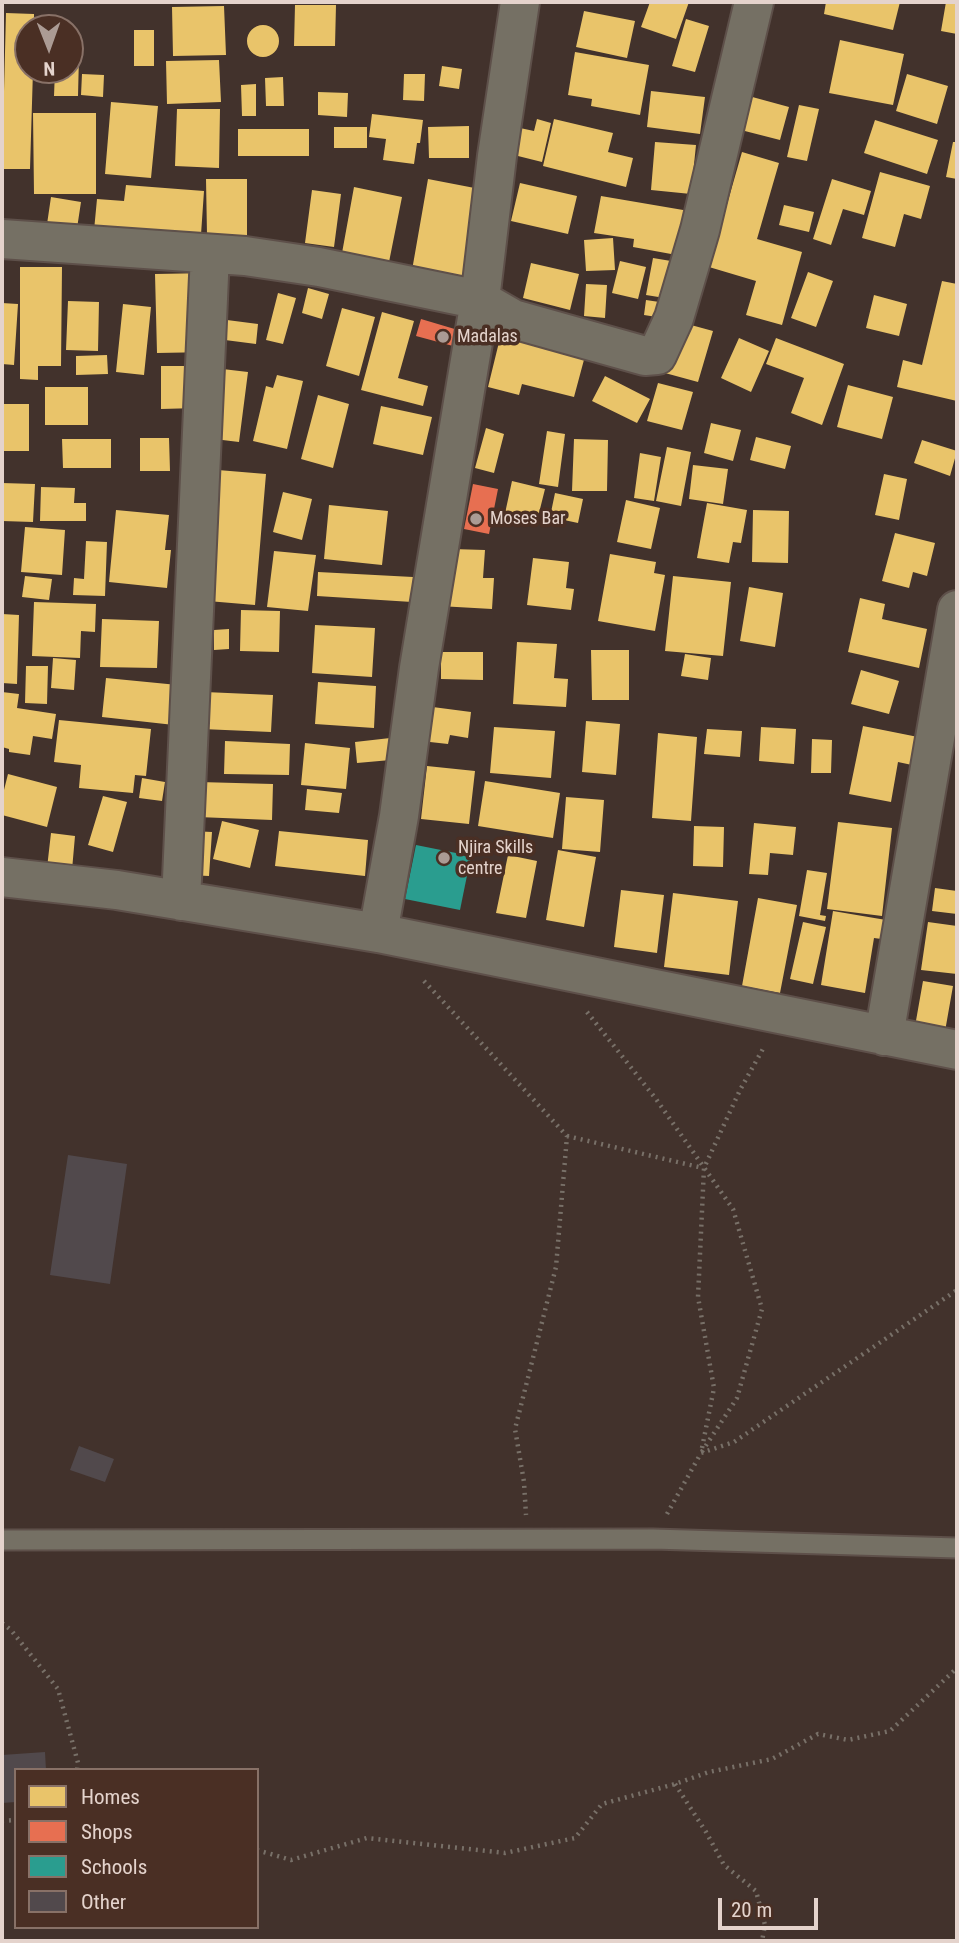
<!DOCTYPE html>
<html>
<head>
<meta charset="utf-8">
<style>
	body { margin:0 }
	#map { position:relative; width:959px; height:1943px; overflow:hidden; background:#42322c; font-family:"Roboto Condensed",sans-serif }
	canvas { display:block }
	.frame { position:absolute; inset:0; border:4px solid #e4d3cc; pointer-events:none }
	.legend { position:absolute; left:14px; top:1768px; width:245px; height:161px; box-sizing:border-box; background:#4a2f24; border:2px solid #887167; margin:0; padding:9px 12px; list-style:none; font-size:21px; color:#e4d3cc }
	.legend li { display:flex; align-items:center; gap:14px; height:35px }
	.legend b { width:35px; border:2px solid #887167 }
	.north { position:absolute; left:14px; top:14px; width:70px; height:70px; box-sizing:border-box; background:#4a2f24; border:2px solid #887167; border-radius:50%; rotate:179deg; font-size:19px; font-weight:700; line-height:28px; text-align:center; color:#e4d3cc }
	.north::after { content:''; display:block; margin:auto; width:24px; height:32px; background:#ab9b94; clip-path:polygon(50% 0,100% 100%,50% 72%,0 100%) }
	.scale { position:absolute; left:718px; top:1898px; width:100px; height:32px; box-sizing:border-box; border:4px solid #e4d3cc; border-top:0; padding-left:9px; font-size:21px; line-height:24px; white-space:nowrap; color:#e4d3cc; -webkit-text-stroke:5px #4a2f24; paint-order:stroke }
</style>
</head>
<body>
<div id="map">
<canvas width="959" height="1943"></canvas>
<div class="frame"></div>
<ul class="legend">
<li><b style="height:19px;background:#e9c46a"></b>Homes</li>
<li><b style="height:19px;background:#e76f51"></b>Shops</li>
<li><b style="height:19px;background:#2a9d8f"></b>Schools</li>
<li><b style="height:19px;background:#51494c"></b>Other</li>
</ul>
<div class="north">N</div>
<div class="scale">20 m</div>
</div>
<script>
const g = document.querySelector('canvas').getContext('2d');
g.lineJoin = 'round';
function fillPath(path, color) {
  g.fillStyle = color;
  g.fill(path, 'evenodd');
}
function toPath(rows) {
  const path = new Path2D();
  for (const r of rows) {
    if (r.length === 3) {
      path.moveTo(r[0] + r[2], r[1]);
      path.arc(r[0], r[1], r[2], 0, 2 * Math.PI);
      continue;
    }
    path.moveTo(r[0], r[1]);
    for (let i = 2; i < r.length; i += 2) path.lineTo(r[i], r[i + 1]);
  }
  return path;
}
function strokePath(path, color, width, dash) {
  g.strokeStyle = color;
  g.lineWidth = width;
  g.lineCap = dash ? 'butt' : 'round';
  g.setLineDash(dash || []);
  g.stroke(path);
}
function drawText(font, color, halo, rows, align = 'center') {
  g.font = font + ' "Roboto Condensed",sans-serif';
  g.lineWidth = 7;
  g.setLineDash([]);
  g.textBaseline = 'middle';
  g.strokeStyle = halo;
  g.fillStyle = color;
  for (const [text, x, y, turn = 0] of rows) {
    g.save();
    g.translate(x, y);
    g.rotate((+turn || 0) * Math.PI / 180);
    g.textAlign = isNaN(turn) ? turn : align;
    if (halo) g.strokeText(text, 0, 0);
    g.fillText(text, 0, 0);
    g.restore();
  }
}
fillPath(toPath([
	[650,2,689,2,676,39,641,27],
	[826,2,900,2,893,30,824,14],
	[946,2,957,2,957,34,941,31],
	[295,5,336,5,335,46,294,46],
	[224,6,226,55,173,56,172,7],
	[584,11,635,21,627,58,576,47],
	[6,13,34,14,34,28,28,28,28,70,33,70,30,169,2,169],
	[686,19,709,26,695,72,672,66],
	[263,41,16],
	[134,30,154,30,154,66,134,66],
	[840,40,904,54,893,105,829,93],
	[575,52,649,65,640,115,591,106,592,99,568,95],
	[70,56,79,56,78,96,54,96,55,70,70,70],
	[219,60,221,102,167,104,166,61],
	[442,66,462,69,459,89,439,86],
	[82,74,104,75,103,97,81,95],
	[404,74,425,74,424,101,403,100],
	[907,74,948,86,937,124,896,111],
	[283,77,284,106,266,106,265,78],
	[256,84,256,116,242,116,241,85],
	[651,91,705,97,700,134,647,127],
	[318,92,348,93,347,117,318,115],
	[745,95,789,107,780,140,737,129],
	[111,102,158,106,151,178,105,174],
	[799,105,819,109,807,161,787,157],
	[177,109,220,109,219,168,175,166],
	[33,113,96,113,96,194,34,194],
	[372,114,423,120,420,143,417,143,414,164,383,160,386,139,369,137],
	[537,119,551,123,542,162,514,155,520,128,534,131],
	[554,119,613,133,608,152,633,158,626,187,543,166],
	[875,120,938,140,927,174,864,153],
	[469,126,469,158,429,158,428,127],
	[334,127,367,127,367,148,334,148],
	[238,129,309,129,309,156,238,156],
	[655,142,696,145,691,194,651,190],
	[953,142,957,142,957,179,946,177],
	[742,152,779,163,757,239,802,252,782,325,746,315,756,281,709,267],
	[880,172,930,186,921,219,904,214,895,247,862,238],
	[206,179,247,179,247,235,207,235],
	[428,179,485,190,468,286,411,276],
	[832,179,871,191,864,215,843,209,831,245,813,239],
	[520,183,577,196,568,234,511,221],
	[126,185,204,191,200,249,93,241,97,199,124,201],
	[354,187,402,197,389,262,342,253],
	[312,190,341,194,334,247,305,243],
	[601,196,689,211,682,256,633,247,634,239,594,233],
	[51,197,81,202,76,235,46,231],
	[784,205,814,212,809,232,779,225],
	[613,238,615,270,586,271,584,240],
	[653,258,677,262,671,299,646,295],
	[620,261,646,267,638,299,612,293],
	[531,263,579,274,570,310,523,298],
	[20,267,62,267,61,366,38,366,38,380,20,379],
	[808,272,833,281,816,327,791,318],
	[209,273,210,352,157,353,155,274],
	[942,281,957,284,957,401,897,387,903,360,922,365],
	[586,284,607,285,605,318,584,316],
	[308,288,329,294,322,319,302,313],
	[278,293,296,298,283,344,266,340],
	[874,295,907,304,899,336,866,328],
	[646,300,666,303,663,318,644,315],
	[68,301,99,302,98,351,66,350],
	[2,303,18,304,14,365,2,364],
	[123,304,151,307,144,375,116,372],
	[342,308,375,317,359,376,326,366],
	[382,312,414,321,398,378,428,386,423,406,361,390],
	[227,320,258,324,256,344,225,340],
	[680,322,713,331,698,382,665,373],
	[501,334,585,356,574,397,522,384,519,395,488,387],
	[739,338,769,351,751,392,721,378],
	[776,338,844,364,822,425,791,413,804,378,766,364],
	[107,355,108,374,76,375,76,356],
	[161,366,197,366,197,408,161,409],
	[214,368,248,372,239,442,206,438],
	[277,375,303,381,287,449,253,441,266,386,273,388],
	[605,376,650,399,637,423,592,401],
	[658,383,693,392,682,430,647,421],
	[848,385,893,397,882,439,837,427],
	[45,387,88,387,88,425,45,425],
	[318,395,349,404,333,468,301,459],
	[2,404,29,404,29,451,2,451],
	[381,406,432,417,423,455,373,444],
	[711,423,741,430,733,461,704,453],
	[486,428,504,434,494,473,475,468],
	[547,431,565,434,558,487,539,484],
	[756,437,791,446,785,469,750,460],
	[140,438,169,438,170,471,140,471],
	[62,439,111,439,111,468,63,468],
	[574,439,608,440,607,491,572,491],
	[922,440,957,451,950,476,914,463],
	[667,447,691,452,681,506,656,501],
	[640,453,661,457,654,501,634,498],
	[693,465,728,469,723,504,689,499],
	[194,468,266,474,255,605,184,599],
	[884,474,907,479,899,520,875,515],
	[512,481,545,489,536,525,504,518],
	[2,483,35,484,33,522,2,521],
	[41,487,75,488,74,503,86,503,86,521,40,521],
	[283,492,312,499,302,540,273,532],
	[555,493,583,499,578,523,550,517],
	[626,500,660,508,651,549,617,542],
	[707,503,747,510,741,543,733,542,729,563,697,558],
	[329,505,388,511,382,565,324,559],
	[116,510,169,515,165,550,171,550,167,588,109,582],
	[753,510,789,511,788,563,752,562],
	[25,527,65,530,62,575,21,572],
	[895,533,935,543,927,576,913,572,909,588,882,581],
	[86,541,107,542,105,596,73,595,74,578,84,579],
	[452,549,485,550,483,578,494,578,492,609,439,606],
	[274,551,316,555,308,611,267,607],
	[610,554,656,562,654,573,665,575,655,631,598,621],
	[533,558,569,562,566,588,574,589,571,610,527,605],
	[318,572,413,577,412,602,317,596],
	[25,576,52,579,49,600,22,597],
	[673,576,731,582,723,656,665,651],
	[749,587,783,593,775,647,740,641],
	[860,598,885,604,882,619,927,629,919,668,848,652],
	[34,602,96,604,95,632,81,631,80,658,32,656],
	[241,610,280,611,279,652,240,651],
	[2,614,19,615,17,684,2,683],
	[102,619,159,621,157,668,100,667],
	[315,625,375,628,372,677,312,673],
	[229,629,229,649,214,650,214,630],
	[517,642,557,644,554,678,568,679,566,707,513,704],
	[591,650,629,650,629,700,592,700],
	[441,652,483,652,483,680,441,679],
	[685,654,711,658,708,680,681,676],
	[53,658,76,660,74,690,51,688],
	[26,666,48,666,47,704,25,703],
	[861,670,899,681,889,714,851,704],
	[106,678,188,686,183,726,102,717],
	[318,682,376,686,374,728,315,724],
	[2,692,19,694,17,708,56,714,52,739,33,736,30,755,9,752,9,749,2,747],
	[205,692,273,695,271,732,202,729],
	[425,706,471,712,468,738,450,735,448,744,421,741],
	[59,720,151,729,146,776,135,775,133,793,79,788,81,765,54,762],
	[586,721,620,724,616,775,582,772],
	[863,726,918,737,912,765,898,762,891,802,849,794],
	[494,727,555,731,551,778,490,773],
	[761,727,796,729,794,764,759,761],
	[707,729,742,731,740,757,704,754],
	[658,733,697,737,691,821,652,818],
	[399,737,402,759,357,763,355,742],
	[812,739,832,740,831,773,811,773],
	[225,741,290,744,289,775,224,774],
	[305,743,350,748,346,789,301,785],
	[427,766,475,771,469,824,421,819],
	[8,774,57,787,47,827,2,815,2,798],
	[142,778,165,782,162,801,139,798],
	[485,781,560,793,553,838,478,826],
	[199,782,273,784,272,820,198,817],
	[307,789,342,793,339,813,305,810],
	[103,796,127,802,113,852,88,845],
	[566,797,604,800,600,852,562,849],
	[222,821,259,830,250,868,213,859],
	[838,822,892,828,882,916,827,909],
	[754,823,796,827,793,855,770,853,768,875,749,874],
	[694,826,724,827,723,867,693,866],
	[191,831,212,832,209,876,188,875],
	[279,831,368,840,365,876,275,866],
	[51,833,75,836,72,870,47,868],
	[558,850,596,857,584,927,546,920],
	[508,855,537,861,526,918,496,913],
	[807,870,827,873,820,915,826,916,825,921,799,916],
	[935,888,957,891,957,914,932,911],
	[621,890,664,895,657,953,614,947],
	[673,893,738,901,729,975,664,967],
	[758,898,797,905,780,993,742,986],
	[833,911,892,921,889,940,874,938,865,993,821,985],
	[803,922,826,927,813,984,790,979],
	[928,922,957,926,957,974,921,970],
	[923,981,953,986,944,1037,914,1032]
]), '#e9c46a');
fillPath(toPath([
	[421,319,458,330,453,346,416,336],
	[473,484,498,489,489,534,464,529]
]), '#e76f51');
fillPath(toPath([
	[416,845,471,856,460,910,405,899]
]), '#2a9d8f');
fillPath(toPath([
	[68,1155,127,1164,110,1284,50,1275],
	[79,1446,114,1459,105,1482,70,1470],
	[45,1752,46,1770,16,1770,16,1802,2,1803,2,1755]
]), '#51494c');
const service = toPath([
	[2,1540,653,1539,957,1548]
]);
const minor = toPath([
	[2,239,245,256,319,267,480,300,513,319,645,356,657,355,674,318,700,230,754,2],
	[2,877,117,890,378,933,957,1050],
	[181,901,210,254],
	[378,933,399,816,419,668,480,300,497,156,520,2],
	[884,1036,957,610]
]);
strokePath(service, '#5e504a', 23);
strokePath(minor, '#5e504a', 42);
strokePath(toPath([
	[424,981,567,1136,556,1267,515,1429,524,1482,526,1515],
	[587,1012,656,1099,733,1209,762,1309,737,1398,701,1453],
	[567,1136,703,1168],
	[702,1448,714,1388,698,1297,704,1168,740,1090,764,1047],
	[667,1514,701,1453,734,1442,957,1290],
	[2,1623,11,1630,58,1689,78,1763,77,1770],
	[675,1784,706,1832,724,1865,756,1891,765,1925,762,1941],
	[2,1821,16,1820],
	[257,1850,291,1860,367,1838,505,1853,575,1838,602,1804,675,1784,709,1772,772,1759,818,1734,848,1740,890,1731,957,1668]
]), '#787068', 4.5, [2, 5]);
strokePath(service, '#757064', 19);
strokePath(minor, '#757064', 38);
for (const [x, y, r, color] of [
	[443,337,7,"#ab9b94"],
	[476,519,7,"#ab9b94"],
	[444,858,7,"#ab9b94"]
]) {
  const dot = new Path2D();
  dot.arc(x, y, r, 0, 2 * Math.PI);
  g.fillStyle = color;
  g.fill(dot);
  strokePath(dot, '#4a2f24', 2.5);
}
drawText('18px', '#e4d3cc', '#4a2f24', [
	["Madalas",457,337],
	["Moses Bar",490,519],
	["Njira Skills",458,848],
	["centre",458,869]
], 'left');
</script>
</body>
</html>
